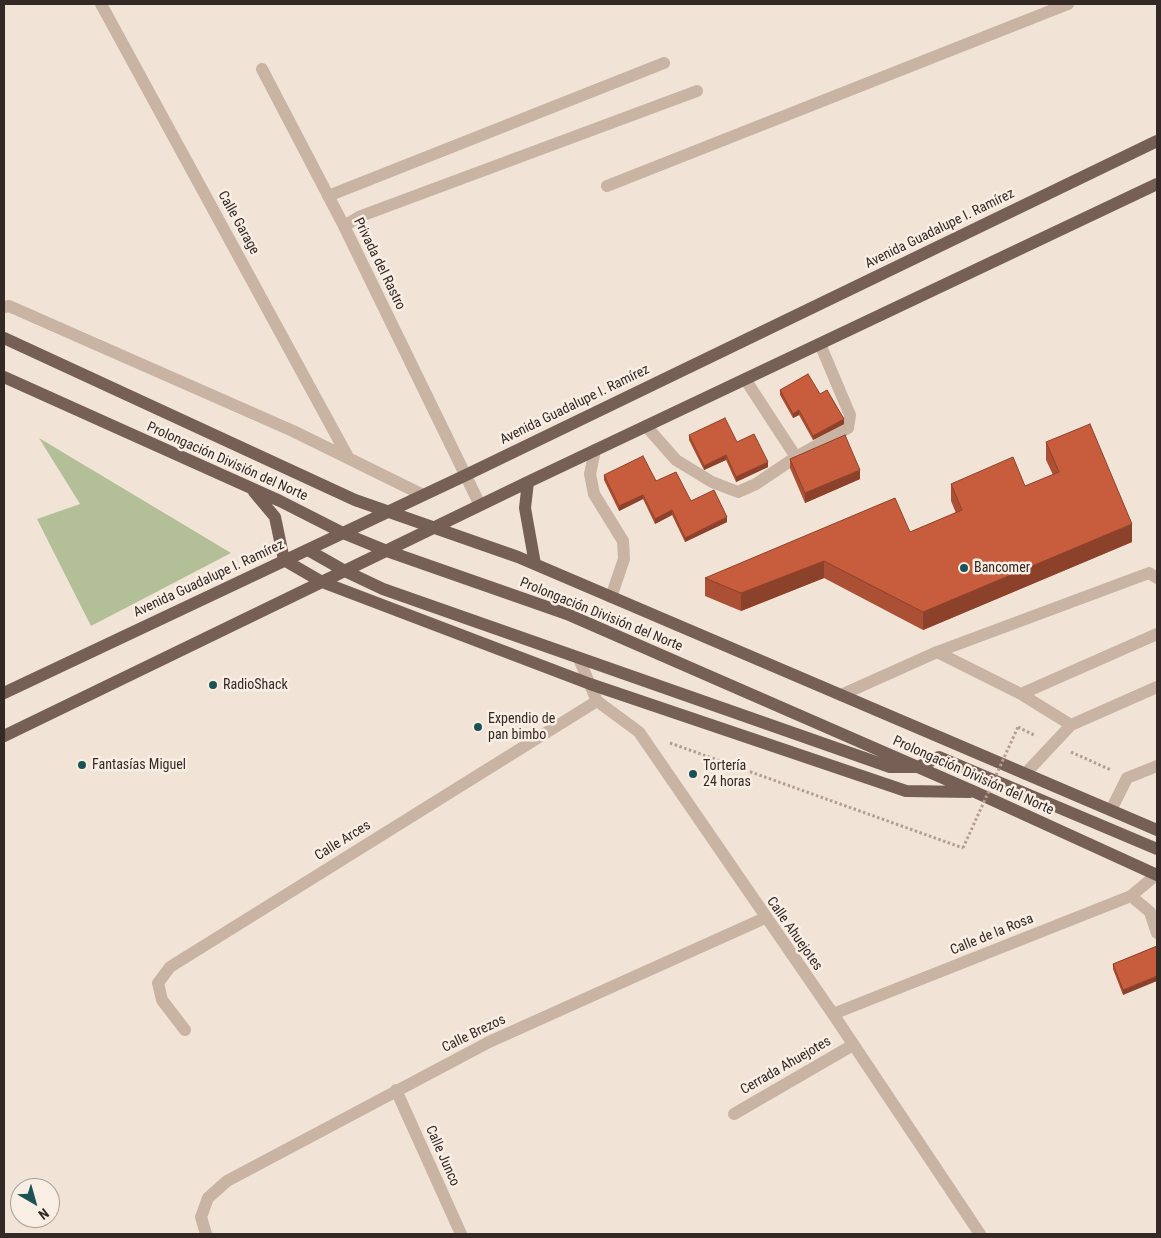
<!DOCTYPE html>
<html>
<head>
<meta charset="utf-8">
<style>
	body { margin:0 }
	#map { position:relative; width:1161px; height:1238px; overflow:hidden; background:#f1e4d7; font-family:"Roboto Condensed",sans-serif }
	canvas { display:block }
	.frame { position:absolute; inset:0; border:5px solid #342925; pointer-events:none }
	.north { position:absolute; left:10px; top:1178px; width:50px; height:50px; box-sizing:border-box; background:#f9eee3; border:1px solid #aa9f97; border-radius:50%; rotate:142deg; font-size:14px; font-weight:700; line-height:20px; text-align:center; color:#342925 }
	.north::after { content:''; display:block; margin:auto; width:18px; height:22px; background:#1a5255; clip-path:polygon(50% 0,100% 100%,50% 72%,0 100%) }
</style>
</head>
<body>
<div id="map">
<canvas width="1161" height="1238"></canvas>
<div class="frame"></div>
<div class="north">N</div>
</div>
<script>
const g = document.querySelector('canvas').getContext('2d');
g.lineJoin = 'round';
function fillPath(path, color) {
  g.fillStyle = color;
  g.fill(path, 'evenodd');
}
function toPath(rows) {
  const path = new Path2D();
  for (const r of rows) {
    path.moveTo(r[0], r[1]);
    for (let i = 2; i < r.length; i += 2) path.lineTo(r[i], r[i + 1]);
  }
  return path;
}
function strokePath(path, color, width, dash) {
  g.strokeStyle = color;
  g.lineWidth = width;
  g.lineCap = dash ? 'butt' : 'round';
  g.setLineDash(dash || []);
  g.stroke(path);
}
function drawText(font, color, halo, rows, align = 'center') {
  g.font = font + ' "Roboto Condensed",sans-serif';
  g.lineWidth = 5;
  g.setLineDash([]);
  g.textBaseline = 'middle';
  g.strokeStyle = halo;
  g.fillStyle = color;
  for (const [text, x, y, turn = 0] of rows) {
    g.save();
    g.translate(x, y);
    g.rotate((+turn || 0) * Math.PI / 180);
    g.textAlign = isNaN(turn) ? turn : align;
    if (halo) g.strokeText(text, 0, 0);
    g.fillText(text, 0, 0);
    g.restore();
  }
}
fillPath(toPath([
	[39,438,231,553,91,626,37,519,80,504]
]), '#b3c097');
strokePath(toPath([
	[1018,727,1036,736],
	[670,743,963,848],
	[1071,752,1111,770]
]), '#b49d8d', 3, [2.5, 2.5]);
strokePath(toPath([
	[101,4,348,457],
	[262,69,344,226,480,505],
	[607,186,1068,4],
	[328,196,664,63],
	[344,226,361,216,697,91],
	[4,307,9,306,293,431,423,495],
	[745,379,796,457],
	[646,426,676,460,712,482,738,492,756,484,796,457,848,428,850,415,820,344],
	[595,450,590,474,594,494,623,541,624,559,611,597],
	[937,652,1021,694,1157,634],
	[579,659,597,701,639,732,833,1014,980,1234],
	[1021,694,1071,725],
	[841,695,937,652,1149,573,1157,578],
	[1025,774,1071,725,1157,687],
	[1111,810,1127,778,1157,766],
	[1131,896,1150,912,1157,933],
	[833,1014,1131,896,1156,875],
	[185,1030,162,1000,158,983,170,967,597,701],
	[396,1090,461,1234],
	[734,1114,853,1045],
	[206,1234,201,1217,208,1198,227,1181,489,1042,765,918]
]), '#c9b3a3', 12);
strokePath(toPath([
	[4,338,355,500,518,557,1157,830],
	[4,377,280,501,343,533,387,551,567,614,975,792,1157,875],
	[528,482,525,508,535,564],
	[254,492,275,517,284,560,322,582,590,684,906,791,970,792],
	[308,550,345,571,383,589,890,767,918,767,939,757,1157,849],
	[4,693,466,475,1157,141],
	[4,736,528,482,1157,184]
]), '#766056', 12);
strokePath(toPath([
	[963,848,1018,727]
]), '#b49d8d', 3, [2.5, 2.5]);
fillPath(toPath([
	[780,390,820,394,844,424,813,440,799,415,793,418,780,395],
	[689,435,737,442,768,467,736,482,726,460,704,470,689,440],
	[1046,442,1132,542,923,630,824,578,741,611,705,596,705,578,910,532,956,513,951,501,951,484,1025,486,1053,475,1046,460],
	[790,459,860,479,805,503,790,468],
	[604,475,656,481,727,522,685,542,672,515,655,524,643,499,619,511,604,480],
	[1157,946,1123,995,1113,969,1113,964]
]), '#ac5035');
fillPath(toPath([
	[799,410,799,415,793,418,793,414],
	[844,419,844,424,813,440,813,436],
	[726,455,726,460,704,470,704,466],
	[768,462,768,467,736,482,736,477],
	[860,470,860,479,805,503,805,493],
	[643,495,643,499,619,511,619,506],
	[672,510,672,515,655,524,655,519],
	[727,517,727,522,685,542,685,538],
	[1132,524,1132,542,923,630,923,612],
	[824,561,824,578,741,611,741,593],
	[1157,976,1157,981,1123,995,1123,990]
]), '#8c412b');
const building = toPath([
	[808,374,820,394,827,390,844,419,813,436,799,410,793,414,780,390,808,374],
	[725,418,737,442,754,434,768,462,736,477,726,455,704,466,689,435,725,418],
	[1090,424,1132,524,923,612,824,561,741,593,705,578,895,498,910,532,962,510,951,484,1013,457,1025,486,1059,472,1046,442,1090,424],
	[845,435,860,470,805,493,790,459,845,435],
	[643,456,656,481,676,472,691,501,714,490,727,517,685,538,672,510,655,519,643,495,619,506,604,475,643,456],
	[1157,946,1157,976,1123,990,1113,964,1157,946]
]);
fillPath(building, '#c85d3e');
strokePath(building, '#8c412b', 1);
for (const [x, y, r, color] of [
	[964,568,5,"#1a5255"],
	[213,685,5,"#1a5255"],
	[478,727,5,"#1a5255"],
	[82,765,5,"#1a5255"],
	[693,774,5,"#1a5255"]
]) {
  const dot = new Path2D();
  dot.arc(x, y, r, 0, 2 * Math.PI);
  g.fillStyle = color;
  g.fill(dot);
  strokePath(dot, '#f9eee3', 2);
}
drawText('14px', '#342925', '#f9eee3', [
	["Calle Garage",238,223,61],
	["Avenida Guadalupe I. Ramírez",940,229,-26],
	["Privada del Rastro",379,264,64],
	["Avenida Guadalupe I. Ramírez",575,405,-26],
	["Prolongación División del Norte",227,462,24],
	["Avenida Guadalupe I. Ramírez",209,579,-25],
	["Prolongación División del Norte",601,615,22],
	["Prolongación División del Norte",973,776,24],
	["Calle Arces",343,841,-32],
	["Calle Ahuejotes",794,934,55],
	["Calle de la Rosa",992,935,-22],
	["Calle Brezos",474,1034,-26],
	["Cerrada Ahuejotes",786,1066,-30],
	["Calle Junco",442,1156,66]
]);
drawText('14px', '#342925', '#f9eee3', [
	["Bancomer",974,568],
	["RadioShack",223,685],
	["Expendio de",488,719],
	["pan bimbo",488,735],
	["Fantasías Miguel",92,765],
	["Tortería",703,766],
	["24 horas",703,782]
], 'left');
</script>
</body>
</html>
